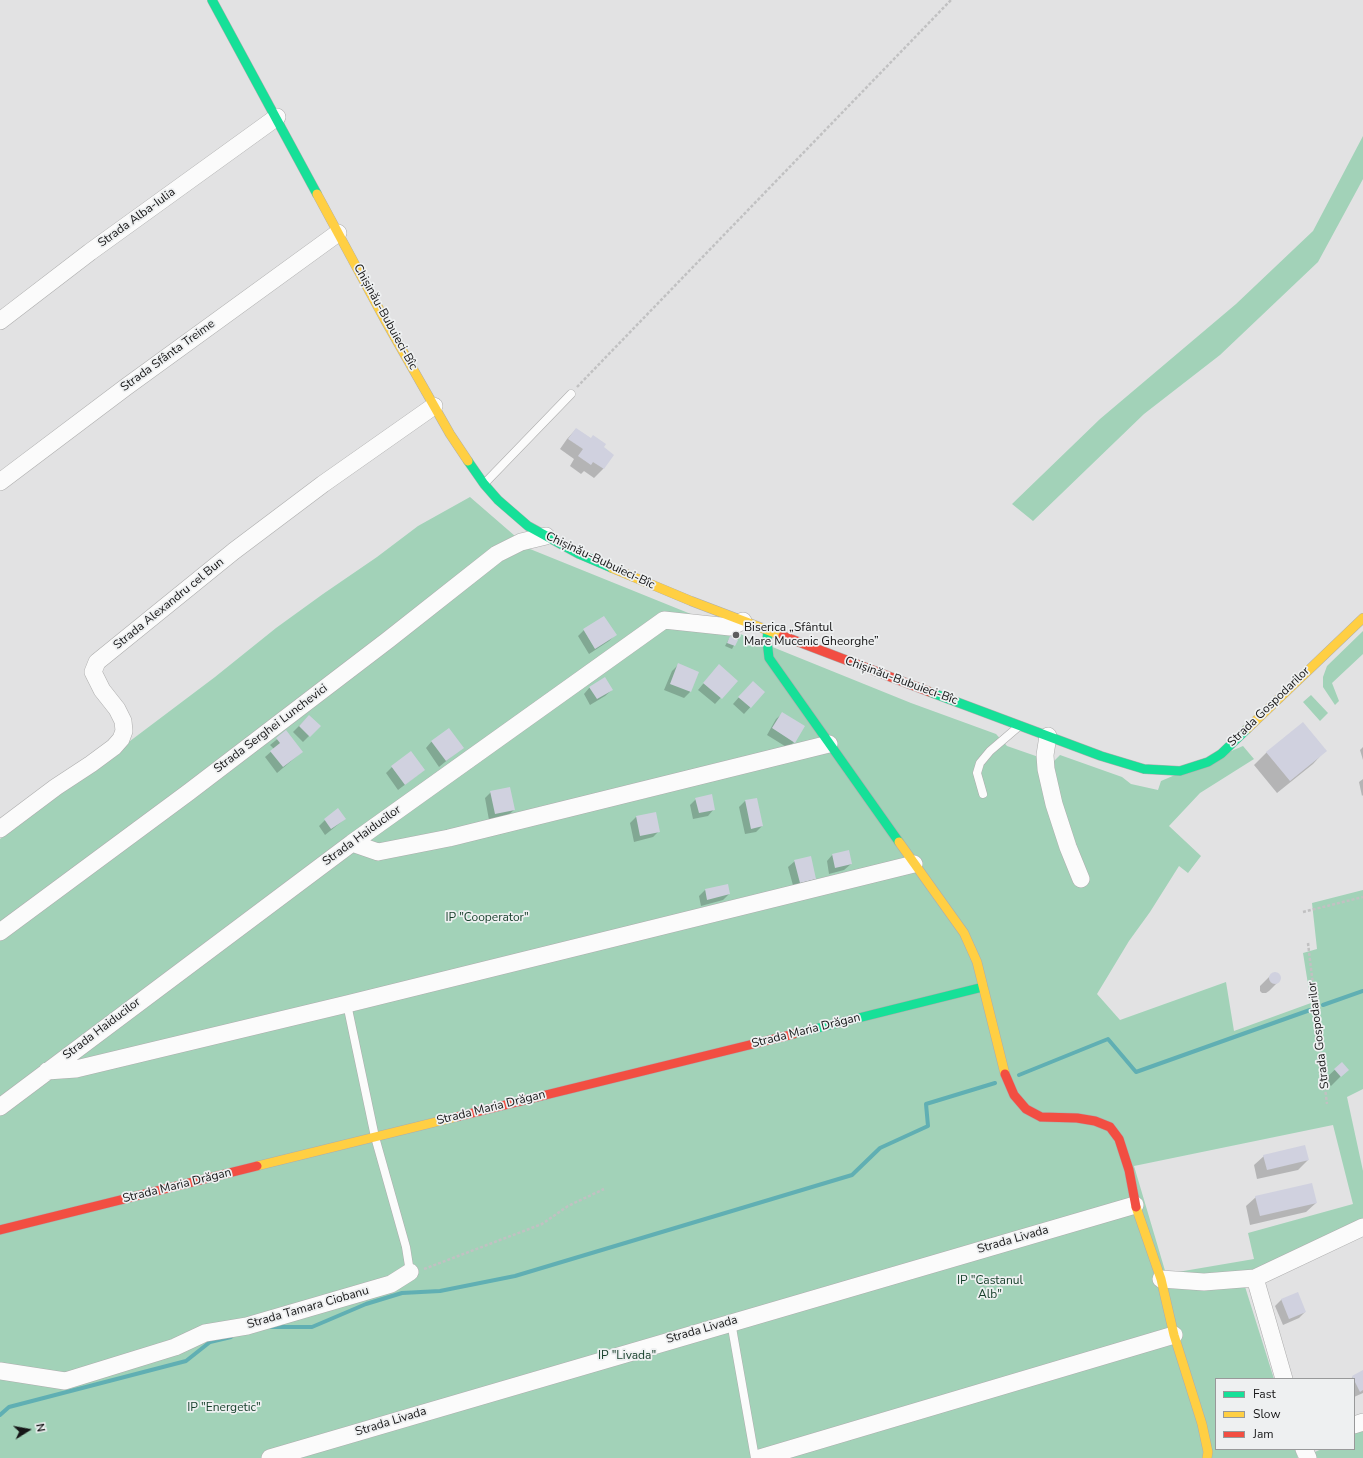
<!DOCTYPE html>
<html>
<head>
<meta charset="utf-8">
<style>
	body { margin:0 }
	#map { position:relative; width:1363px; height:1458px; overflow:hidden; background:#e2e2e3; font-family:"Nunito Sans",sans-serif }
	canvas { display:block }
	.legend { position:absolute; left:1215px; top:1378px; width:140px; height:72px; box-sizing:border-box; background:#eef0f1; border:1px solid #98999a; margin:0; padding:5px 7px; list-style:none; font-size:12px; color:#161617 }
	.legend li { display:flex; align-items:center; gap:8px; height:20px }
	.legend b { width:20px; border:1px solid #98999a }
	.north { position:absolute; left:8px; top:1410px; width:40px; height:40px; -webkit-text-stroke:3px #eef0f1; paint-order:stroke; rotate:79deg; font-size:11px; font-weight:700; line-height:16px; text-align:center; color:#161617 }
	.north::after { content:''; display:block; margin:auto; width:14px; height:18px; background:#161617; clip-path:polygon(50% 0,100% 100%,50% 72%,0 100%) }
</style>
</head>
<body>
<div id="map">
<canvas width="1363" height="1458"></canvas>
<ul class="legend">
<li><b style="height:5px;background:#16e098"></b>Fast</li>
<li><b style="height:5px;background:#ffcf43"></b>Slow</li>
<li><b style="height:5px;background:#f24e42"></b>Jam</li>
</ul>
<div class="north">N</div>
</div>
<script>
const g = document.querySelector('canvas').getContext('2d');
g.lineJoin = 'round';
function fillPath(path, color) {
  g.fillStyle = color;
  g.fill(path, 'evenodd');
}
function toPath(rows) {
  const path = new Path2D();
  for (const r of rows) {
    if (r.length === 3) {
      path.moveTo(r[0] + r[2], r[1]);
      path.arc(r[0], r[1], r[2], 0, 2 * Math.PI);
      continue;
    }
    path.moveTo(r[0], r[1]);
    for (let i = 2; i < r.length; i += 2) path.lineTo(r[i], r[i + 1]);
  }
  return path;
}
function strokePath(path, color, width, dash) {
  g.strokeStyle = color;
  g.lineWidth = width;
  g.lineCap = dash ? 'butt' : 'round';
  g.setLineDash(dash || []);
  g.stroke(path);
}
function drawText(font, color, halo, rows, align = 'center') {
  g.font = font + ' "Nunito Sans",sans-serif';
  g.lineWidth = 3.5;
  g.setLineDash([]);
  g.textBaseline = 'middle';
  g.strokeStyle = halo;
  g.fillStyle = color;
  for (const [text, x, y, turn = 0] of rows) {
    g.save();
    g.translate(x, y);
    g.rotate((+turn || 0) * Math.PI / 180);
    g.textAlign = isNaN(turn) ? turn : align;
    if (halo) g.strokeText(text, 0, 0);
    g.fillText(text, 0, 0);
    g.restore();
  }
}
fillPath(toPath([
	[1363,136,1363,179,1318,262,1220,355,1144,414,1033,521,1012,504,1100,419,1236,304,1313,231],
	[470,497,530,549,911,703,996,734,1007,746,1053,762,1060,755,1122,777,1131,784,1158,790,1161,781,1243,746,1254,759,1200,793,1169,826,1201,856,1188,873,1179,866,1150,912,1129,941,1097,994,1120,1020,1226,982,1234,1031,1311,1003,1303,953,1317,949,1312,903,1363,890,1363,1089,1347,1097,1363,1171,1363,1223,1242,1277,1274,1379,1216,1379,1216,1449,1295,1449,1298,1458,0,1458,0,839,215,677,276,628,323,594,377,557,418,526],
	[1333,1125,1353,1204,1248,1233,1254,1259,1166,1274,1134,1166],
	[1363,631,1363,654,1332,683,1339,701,1335,705,1323,687,1323,677,1327,666],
	[1311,695,1328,713,1320,721,1303,702],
	[1363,1429,1363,1458,1300,1458,1322,1449,1354,1449,1354,1433]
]), '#a2d2b8');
fillPath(toPath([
	[576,429,613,455,603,469,594,478,584,471,581,474,570,466,574,459,560,449,567,439],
	[584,630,615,635,609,641,589,654,578,636],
	[730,637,737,640,732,649,725,646],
	[679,664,698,673,690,692,684,698,664,690,672,671],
	[713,672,736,681,715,704,698,690],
	[590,687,612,690,605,696,590,705,584,694],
	[747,688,764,692,744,714,733,704],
	[783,713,794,742,788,748,767,735,776,719],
	[309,716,319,726,303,742,293,732],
	[286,732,302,752,277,773,265,757,274,749,270,745],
	[432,741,462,748,439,767,426,748],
	[1363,747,1363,760,1360,750],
	[1325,751,1313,764,1277,793,1254,765,1267,752],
	[392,767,424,770,398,790,386,773],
	[1363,779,1363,795,1362,796,1359,782],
	[491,792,514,810,507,816,489,820,485,798],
	[696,799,714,809,708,816,693,819,690,805],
	[756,799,762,826,756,832,745,834,739,807,745,801],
	[655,813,659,831,653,837,634,842,630,823,636,817],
	[345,819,325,835,319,826,325,820],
	[833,854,851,864,844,870,829,874,827,861],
	[795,861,815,879,809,885,794,889,788,867],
	[705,890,729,894,723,900,701,906,699,896],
	[1272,974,1277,974,1280,978,1279,981,1269,991,1266,993,1262,993,1260,991,1260,986],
	[1342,1063,1347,1070,1331,1086,1325,1079],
	[1264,1156,1308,1160,1298,1170,1257,1179,1254,1165],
	[1256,1197,1316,1203,1306,1212,1250,1225,1246,1206],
	[1282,1299,1305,1312,1299,1318,1283,1325,1275,1306],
	[1363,1371,1363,1393,1354,1397,1354,1379,1350,1379]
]), '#0003');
strokePath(toPath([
	[1323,1005,1363,991],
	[1019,1075,1108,1039,1136,1072,1310,1010],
	[271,1327,312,1327,366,1304,402,1293,440,1291,515,1276,852,1175,880,1148,928,1126,926,1104,995,1083],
	[0,1415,9,1407,186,1361,210,1342,231,1337]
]), '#60afb3', 4);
fillPath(toPath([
	[576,428,591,438,593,435,606,444,604,447,614,455,604,469,593,462,591,465,578,456,583,449,568,439],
	[604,616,617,635,595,649,583,629],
	[730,636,738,640,735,646,727,643],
	[678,663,699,672,691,692,670,684],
	[719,664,738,681,722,699,703,683],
	[605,677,613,690,597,699,589,687],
	[753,681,765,692,751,708,738,697],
	[782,712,805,726,795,743,772,728],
	[309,715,321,726,310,737,299,726],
	[1303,722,1327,751,1290,781,1266,752],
	[449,728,464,748,446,761,431,741],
	[286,730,303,752,283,767,270,751,280,743,276,738],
	[411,751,425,770,405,785,391,766],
	[510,787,515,810,495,814,490,791],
	[712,794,715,810,699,813,695,798],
	[757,798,763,826,751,829,745,800],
	[338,808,346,819,331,829,324,819],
	[656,812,660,832,640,836,636,816],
	[849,850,852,864,835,868,832,854],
	[811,856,816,879,800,883,794,860],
	[728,884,730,894,707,900,705,889],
	[1275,978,6],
	[1342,1062,1349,1070,1341,1077,1334,1069],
	[1305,1145,1309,1160,1267,1170,1263,1155],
	[1312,1183,1317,1203,1260,1216,1255,1196],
	[1298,1292,1306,1312,1289,1319,1281,1299],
	[1363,1370,1363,1390,1360,1392,1352,1376]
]), '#d0d1df');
const lane = toPath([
	[484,484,571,394],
	[983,794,977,773,980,763,990,751,1018,727],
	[347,1004,375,1137,406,1247,410,1272],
	[731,1322,755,1458]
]);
const street = toPath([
	[0,321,90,252,277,117],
	[0,482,126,387,338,233],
	[1048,736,1045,755,1046,769,1054,804,1068,847,1081,879],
	[0,829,56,787,91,764,114,747,121,739,124,731,123,721,117,709,102,690,93,672,97,662,234,551,323,484,434,406],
	[352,843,378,852,449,838,829,744],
	[0,932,189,792,388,640,497,554,521,542,546,536],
	[47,1071,76,1069,347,1004,914,864],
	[0,1107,352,843,664,620,730,627,743,621],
	[1255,1278,1284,1379],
	[1161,1279,1204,1282,1255,1278,1363,1227],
	[0,1371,65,1381,175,1347,205,1333,247,1326,391,1284,410,1272],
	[1354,1425,1363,1422],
	[1304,1449,1308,1458],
	[270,1458,1135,1205],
	[760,1458,1174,1335]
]);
const fast = toPath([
	[212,0,317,194],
	[468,461,484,484,498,500,528,526,579,554,612,568],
	[768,630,767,641,769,658,899,842],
	[930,692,1101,756,1144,769,1180,771,1208,762,1221,754,1247,729],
	[794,1034,983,987]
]);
const slow = toPath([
	[317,194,385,320,450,434,468,461],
	[612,568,691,601,783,636],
	[1247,729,1363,618],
	[899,842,964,933,977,962,1005,1074],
	[257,1166,456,1117],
	[1136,1207,1161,1279,1174,1335,1202,1424,1208,1452,1207,1458]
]);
const jam = toPath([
	[783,636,930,692],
	[1005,1074,1014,1095,1026,1109,1041,1117,1077,1118,1095,1121,1110,1127,1119,1139,1129,1170,1136,1207],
	[456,1117,794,1034],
	[0,1230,257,1166]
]);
strokePath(lane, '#adadad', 9);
strokePath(street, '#adadad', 18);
strokePath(fast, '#adadad', 10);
strokePath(slow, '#adadad', 10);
strokePath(jam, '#adadad', 10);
strokePath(toPath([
	[577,387,951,0],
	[1303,912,1363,897],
	[1308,943,1327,1104],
	[424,1269,542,1224,568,1206,604,1189]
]), '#c1c1c2', 2.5, [3, 2]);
strokePath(lane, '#fbfbfb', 8);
strokePath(street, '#fbfbfb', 17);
strokePath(fast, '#16e098', 9);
strokePath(slow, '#ffcf43', 9);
strokePath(jam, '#f24e42', 9);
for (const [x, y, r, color] of [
	[736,635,4,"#5d5d5e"]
]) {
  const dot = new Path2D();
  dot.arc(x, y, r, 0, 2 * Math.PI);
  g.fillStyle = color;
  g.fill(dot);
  strokePath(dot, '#eef0f1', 1.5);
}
drawText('12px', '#161617', '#eef0f1', [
	["Strada Alba-Iulia",137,218,-36],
	["Chișinău-Bubuieci-Bîc",385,317,61],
	["Strada Sfânta Treime",168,356,-36],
	["Chișinău-Bubuieci-Bîc",600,561,25],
	["Strada Alexandru cel Bun",169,604,-39],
	["Chișinău-Bubuieci-Bîc",901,681,20],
	["Strada Gospodarilor",1269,707,-44],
	["Strada Serghei Lunchevici",271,729,-37],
	["Strada Haiducilor",362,836,-36],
	["Strada Haiducilor",102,1029,-37],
	["Strada Maria Drăgan",806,1031,-14],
	["Strada Gospodarilor",1319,1035,-97],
	["Strada Maria Drăgan",491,1108,-14],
	["Strada Maria Drăgan",177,1186,-14],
	["Strada Livada",1013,1240,-16],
	["Strada Tamara Ciobanu",308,1308,-16],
	["Strada Livada",702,1330,-16],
	["Strada Livada",391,1422,-17]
]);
drawText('12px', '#161617', '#eef0f1', [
	["Biserica „Sfântul",744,628],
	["Mare Mucenic Gheorghe”",744,642]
], 'left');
drawText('12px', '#153e29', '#eef0f1', [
	["IP \"Cooperator\"",487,918],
	["IP \"Castanul",990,1281],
	["Alb\"",990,1295],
	["IP \"Livada\"",627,1356],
	["IP \"Energetic\"",224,1408]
]);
</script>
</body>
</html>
